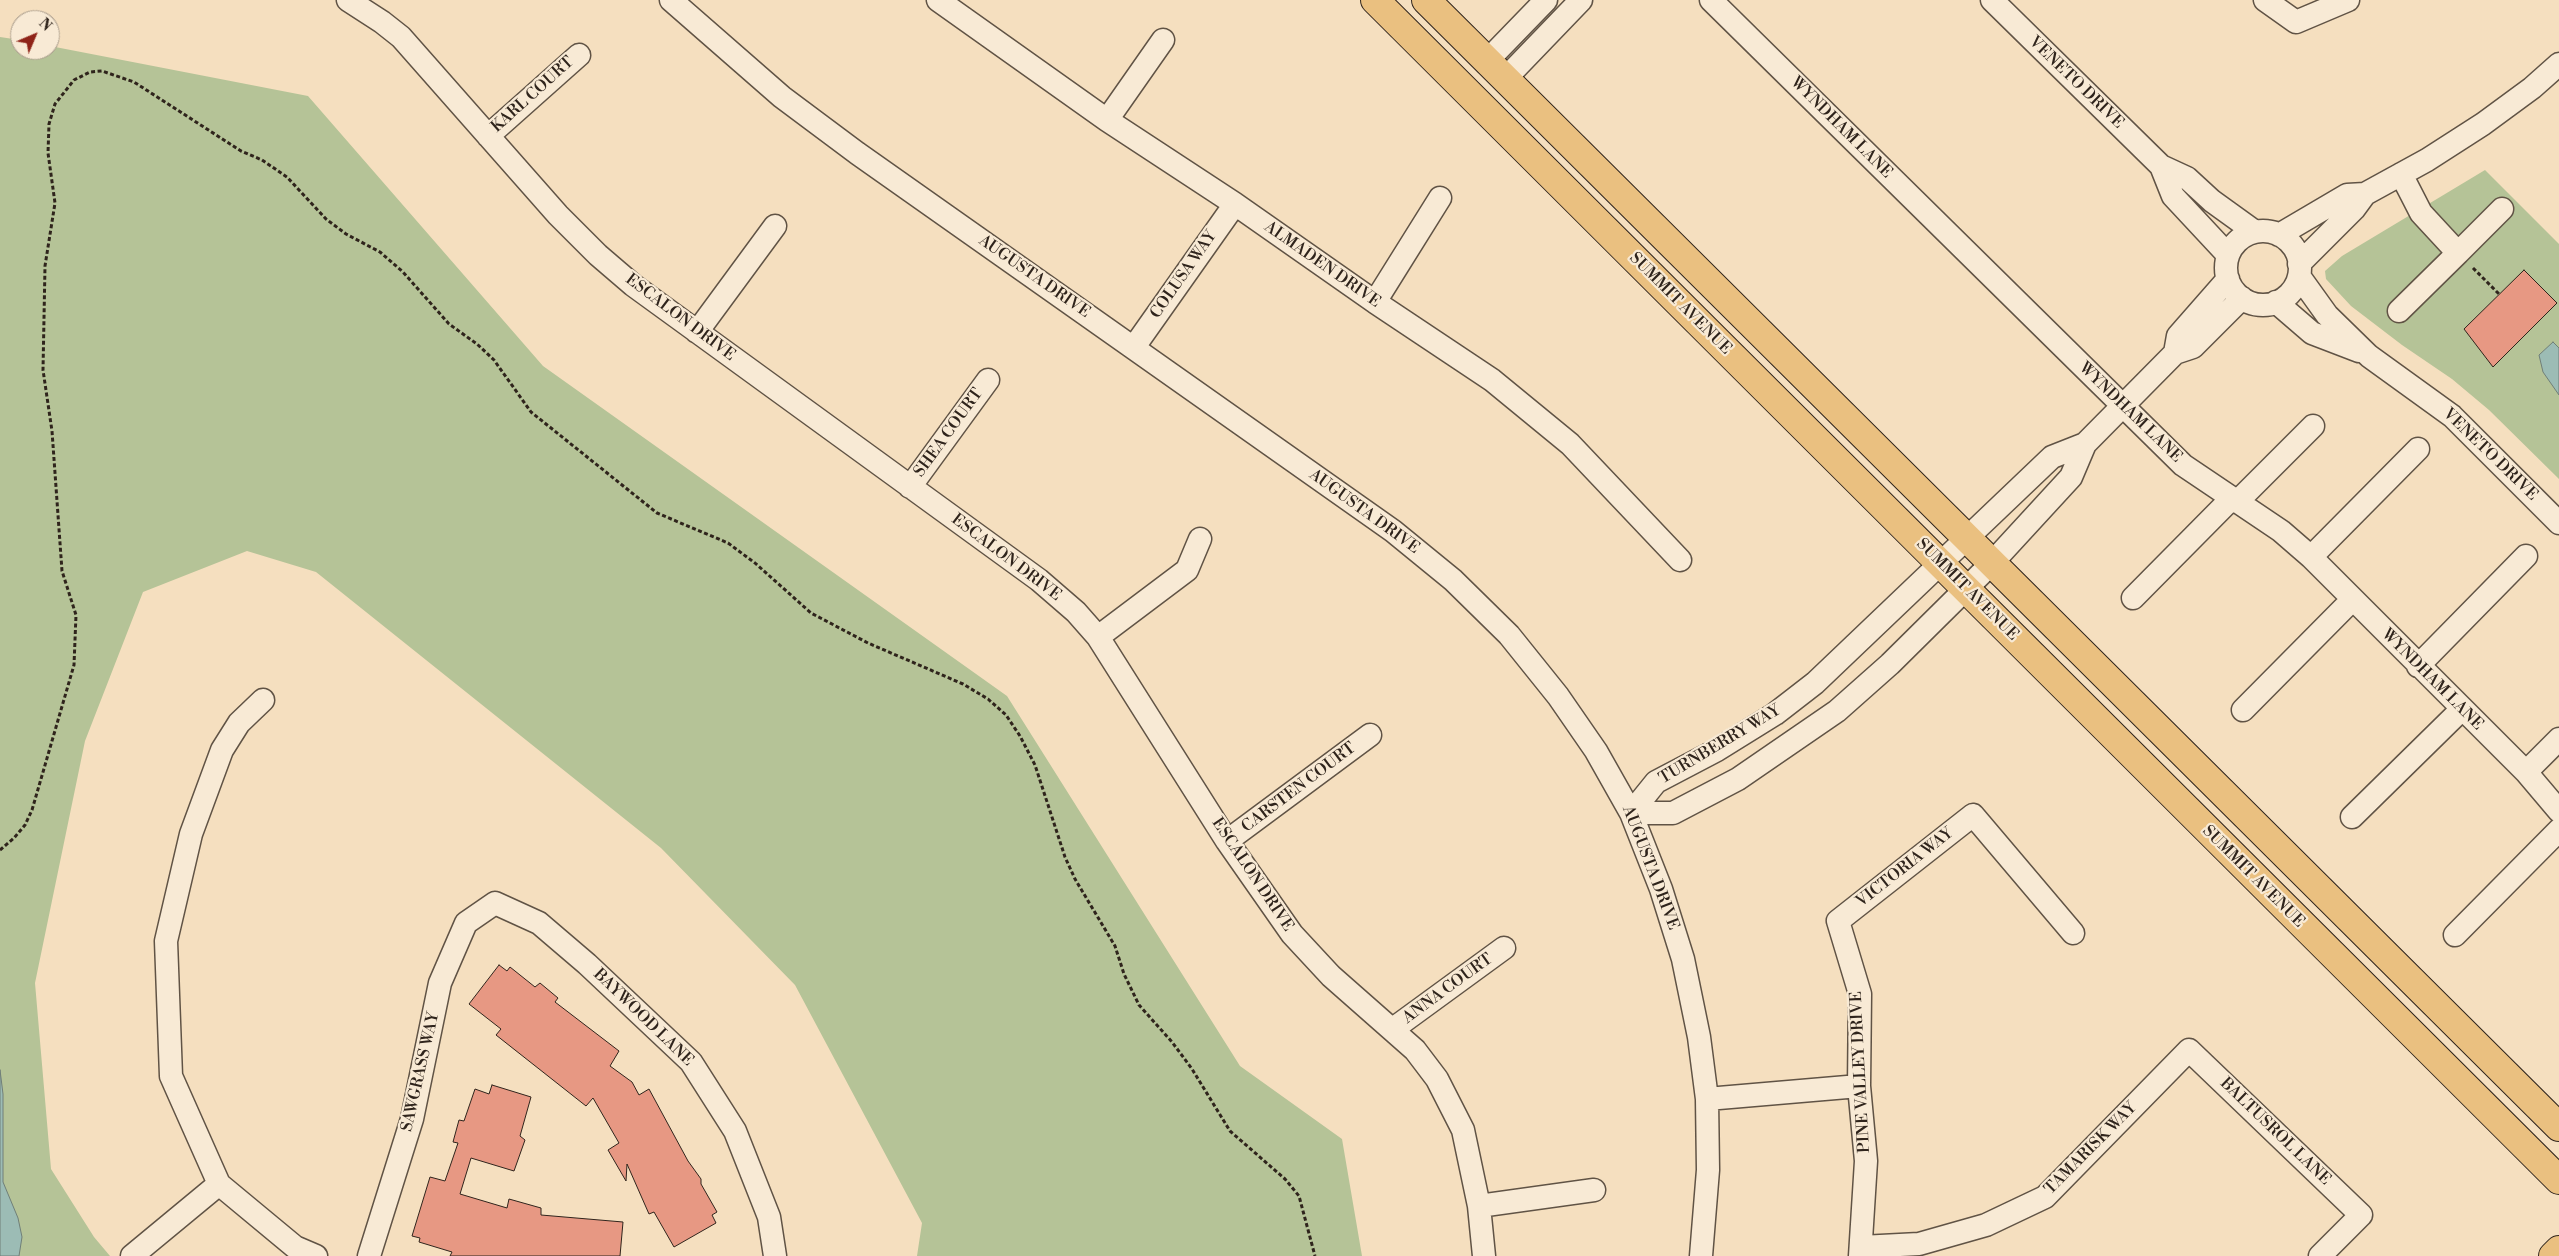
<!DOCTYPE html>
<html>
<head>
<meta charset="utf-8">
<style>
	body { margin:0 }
	#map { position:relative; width:2559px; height:1256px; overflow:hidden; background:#f5dfbf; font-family:"Libre Bodoni",serif }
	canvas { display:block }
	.north { position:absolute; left:10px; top:10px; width:50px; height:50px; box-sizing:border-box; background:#f8ead5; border:1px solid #a89b8b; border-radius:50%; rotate:45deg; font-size:14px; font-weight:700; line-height:20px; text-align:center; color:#2f241c }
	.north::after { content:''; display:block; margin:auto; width:18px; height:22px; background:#8f2418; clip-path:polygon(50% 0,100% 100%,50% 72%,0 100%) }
</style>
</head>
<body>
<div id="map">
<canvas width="2559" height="1256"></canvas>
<div class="north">N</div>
</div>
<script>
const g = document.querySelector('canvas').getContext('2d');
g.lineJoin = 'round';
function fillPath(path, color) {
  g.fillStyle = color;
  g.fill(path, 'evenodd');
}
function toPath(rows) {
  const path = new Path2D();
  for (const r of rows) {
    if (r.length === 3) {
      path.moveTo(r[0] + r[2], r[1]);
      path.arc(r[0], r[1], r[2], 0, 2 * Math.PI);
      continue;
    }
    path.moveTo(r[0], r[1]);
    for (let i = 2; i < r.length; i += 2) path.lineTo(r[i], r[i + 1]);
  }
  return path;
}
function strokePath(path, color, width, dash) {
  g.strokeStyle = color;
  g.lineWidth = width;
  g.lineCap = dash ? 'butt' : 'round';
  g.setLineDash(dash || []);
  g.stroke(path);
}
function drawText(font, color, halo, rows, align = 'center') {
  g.font = font + ' "Libre Bodoni",serif';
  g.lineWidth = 4.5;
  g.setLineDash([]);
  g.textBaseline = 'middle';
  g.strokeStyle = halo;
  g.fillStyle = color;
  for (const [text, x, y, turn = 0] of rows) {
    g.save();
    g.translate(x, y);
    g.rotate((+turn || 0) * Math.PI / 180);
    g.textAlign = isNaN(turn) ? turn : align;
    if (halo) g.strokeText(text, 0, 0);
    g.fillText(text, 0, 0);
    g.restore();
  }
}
fillPath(toPath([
	[0,37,20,40,20,50,50,50,50,46,308,96,543,366,1007,696,1240,1066,1342,1139,1362,1256,917,1256,922,1223,795,985,661,848,316,572,247,551,143,592,85,741,35,983,51,1169,94,1237,110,1256,0,1256],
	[2485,170,2559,244,2559,479,2489,410,2452,379,2402,345,2351,306,2326,279,2325,271,2342,256]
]), '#b5c397');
const water = toPath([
	[2553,342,2559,348,2559,395,2543,372,2539,355,2553,342],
	[0,1070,3,1094,3,1182,18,1218,22,1237,19,1256,0,1256,0,1070]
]);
fillPath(water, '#9cbcb5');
strokePath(water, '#707f78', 1);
const building = toPath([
	[2524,270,2557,303,2493,367,2464,329,2524,270],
	[499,965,507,971,510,967,535,987,540,983,558,998,555,1002,619,1051,610,1066,632,1082,639,1095,649,1089,688,1161,701,1179,701,1184,717,1212,712,1215,716,1223,674,1247,654,1212,649,1214,627,1164,626,1181,608,1150,619,1143,593,1098,586,1106,496,1035,501,1029,469,1004,499,965],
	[492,1085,531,1097,520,1136,525,1140,514,1171,471,1158,460,1194,507,1208,509,1199,541,1208,541,1215,623,1222,620,1256,450,1256,452,1252,419,1242,420,1238,412,1236,430,1177,445,1181,458,1143,453,1142,459,1120,464,1121,475,1089,489,1094,492,1085]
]);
fillPath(building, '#e79883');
strokePath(building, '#2f241c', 1);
const minor = toPath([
	[348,0,382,22,401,37,558,215,598,255,633,285,1039,580,1076,612,1098,637,1227,841,1292,934,1331,976,1415,1050,1437,1079,1463,1130,1479,1206,1484,1256],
	[671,0,782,97,857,153,1393,531,1453,580,1509,635,1558,696,1596,751,1631,813,1661,889,1683,959,1699,1037,1707,1099,1708,1170,1701,1256],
	[938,0,1107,120,1235,204,1375,302,1492,380,1570,444,1680,560],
	[1711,0,2183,465,2281,531,2311,557,2526,772,2559,811],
	[1992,0,2161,166,2187,178,2212,201,2255,232],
	[2265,0,2296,22,2348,0],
	[1487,61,1546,0],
	[1505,79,1581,0],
	[1107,120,1163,40],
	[488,136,579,55],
	[2161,166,2173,196,2228,255],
	[2263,268,37],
	[2279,235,2347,195,2365,194],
	[2458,253,2502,209],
	[2299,264,2354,209,2365,194,2427,160,2483,124,2532,88,2559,64],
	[2299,276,2327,315,2369,356,2452,416,2559,523],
	[1375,302,1440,198],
	[2276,302,2312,333,2359,351],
	[2399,311,2458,253,2421,213,2401,174],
	[697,332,775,226],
	[1134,347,1235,204],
	[2175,353,2178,336,2228,279],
	[910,487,988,380],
	[2237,502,2313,426],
	[2311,557,2418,449],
	[2133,598,2232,498],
	[1098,637,1187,570,1200,539],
	[2418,666,2526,556],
	[263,700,239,723,222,750,191,834,166,941,171,1076,219,1184,295,1247,316,1256],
	[2243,710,2352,600],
	[2526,772,2559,739],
	[1631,813,1656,782,1717,750,1775,714,1815,683,2052,457,2085,444,2175,353,2193,347,2242,298],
	[1631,813,1673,813,1738,779,1837,711,1890,664,1991,564,2071,477,2085,444],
	[2352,817,2461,710],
	[1227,841,1370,735],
	[2455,935,2559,830],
	[1393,1029,1504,948],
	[1707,1099,1859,1086],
	[1479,1206,1594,1190],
	[1861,1247,1919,1244,1986,1225,2045,1197,2189,1050,2361,1215,2320,1256],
	[132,1256,219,1184],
	[369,1256,412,1119,440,983,466,923,495,903,539,923,587,964,691,1062,735,1131,769,1217,775,1256],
	[1860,1256,1866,1161,1859,1086,1860,994,1838,921,1973,815,2073,933]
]);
const major = toPath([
	[1375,0,2559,1180],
	[1426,0,2559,1127],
	[2553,1256,2559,1250]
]);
strokePath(minor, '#605345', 25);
strokePath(major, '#2f241c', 30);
strokePath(toPath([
	[2473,268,2499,294],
	[0,850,14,838,25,825,32,810,74,665,76,615,62,571,52,431,43,370,45,266,55,203,48,153,49,124,55,104,74,80,90,72,102,71,134,82,241,151,262,160,287,177,326,219,346,234,380,252,403,272,449,324,477,344,494,360,531,412,657,513,728,543,755,563,811,613,868,643,963,684,988,699,1006,715,1020,736,1035,765,1065,857,1075,879,1115,946,1124,974,1139,1005,1172,1042,1192,1069,1230,1131,1285,1179,1299,1196,1315,1256]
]), '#2f241c', 3, [4, 2.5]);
strokePath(minor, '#f8ead5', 22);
strokePath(major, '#eac080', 28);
drawText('16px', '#2f241c', '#f8ead5', [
	["VENETO DRIVE",2076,83,44],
	["KARL COURT",533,95,-42],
	["WYNDHAM LANE",1841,128,45],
	["ALMADEN DRIVE",1322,265,35],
	["COLUSA WAY",1184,275,-55],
	["AUGUSTA DRIVE",1034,277,35],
	["SUMMIT AVENUE",1680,304,45],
	["ESCALON DRIVE",680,318,37],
	["WYNDHAM LANE",2130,413,44],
	["SHEA COURT",949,433,-54],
	["VENETO DRIVE",2490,455,44],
	["AUGUSTA DRIVE",1364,512,36],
	["ESCALON DRIVE",1006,558,37],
	["SUMMIT AVENUE",1967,590,45],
	["WYNDHAM LANE",2432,680,45],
	["TURNBERRY WAY",1720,745,-31],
	["CARSTEN COURT",1299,788,-37],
	["AUGUSTA DRIVE",1650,868,69],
	["VICTORIA WAY",1905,868,-38],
	["ESCALON DRIVE",1252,875,56],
	["SUMMIT AVENUE",2253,877,45],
	["ANNA COURT",1448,989,-36],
	["BAYWOOD LANE",643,1018,44],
	["SAWGRASS WAY",421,1072,-77],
	["PINE VALLEY DRIVE",1861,1072,-93],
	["BALTUSROL LANE",2275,1132,44],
	["TAMARISK WAY",2091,1149,-45]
]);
</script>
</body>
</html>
